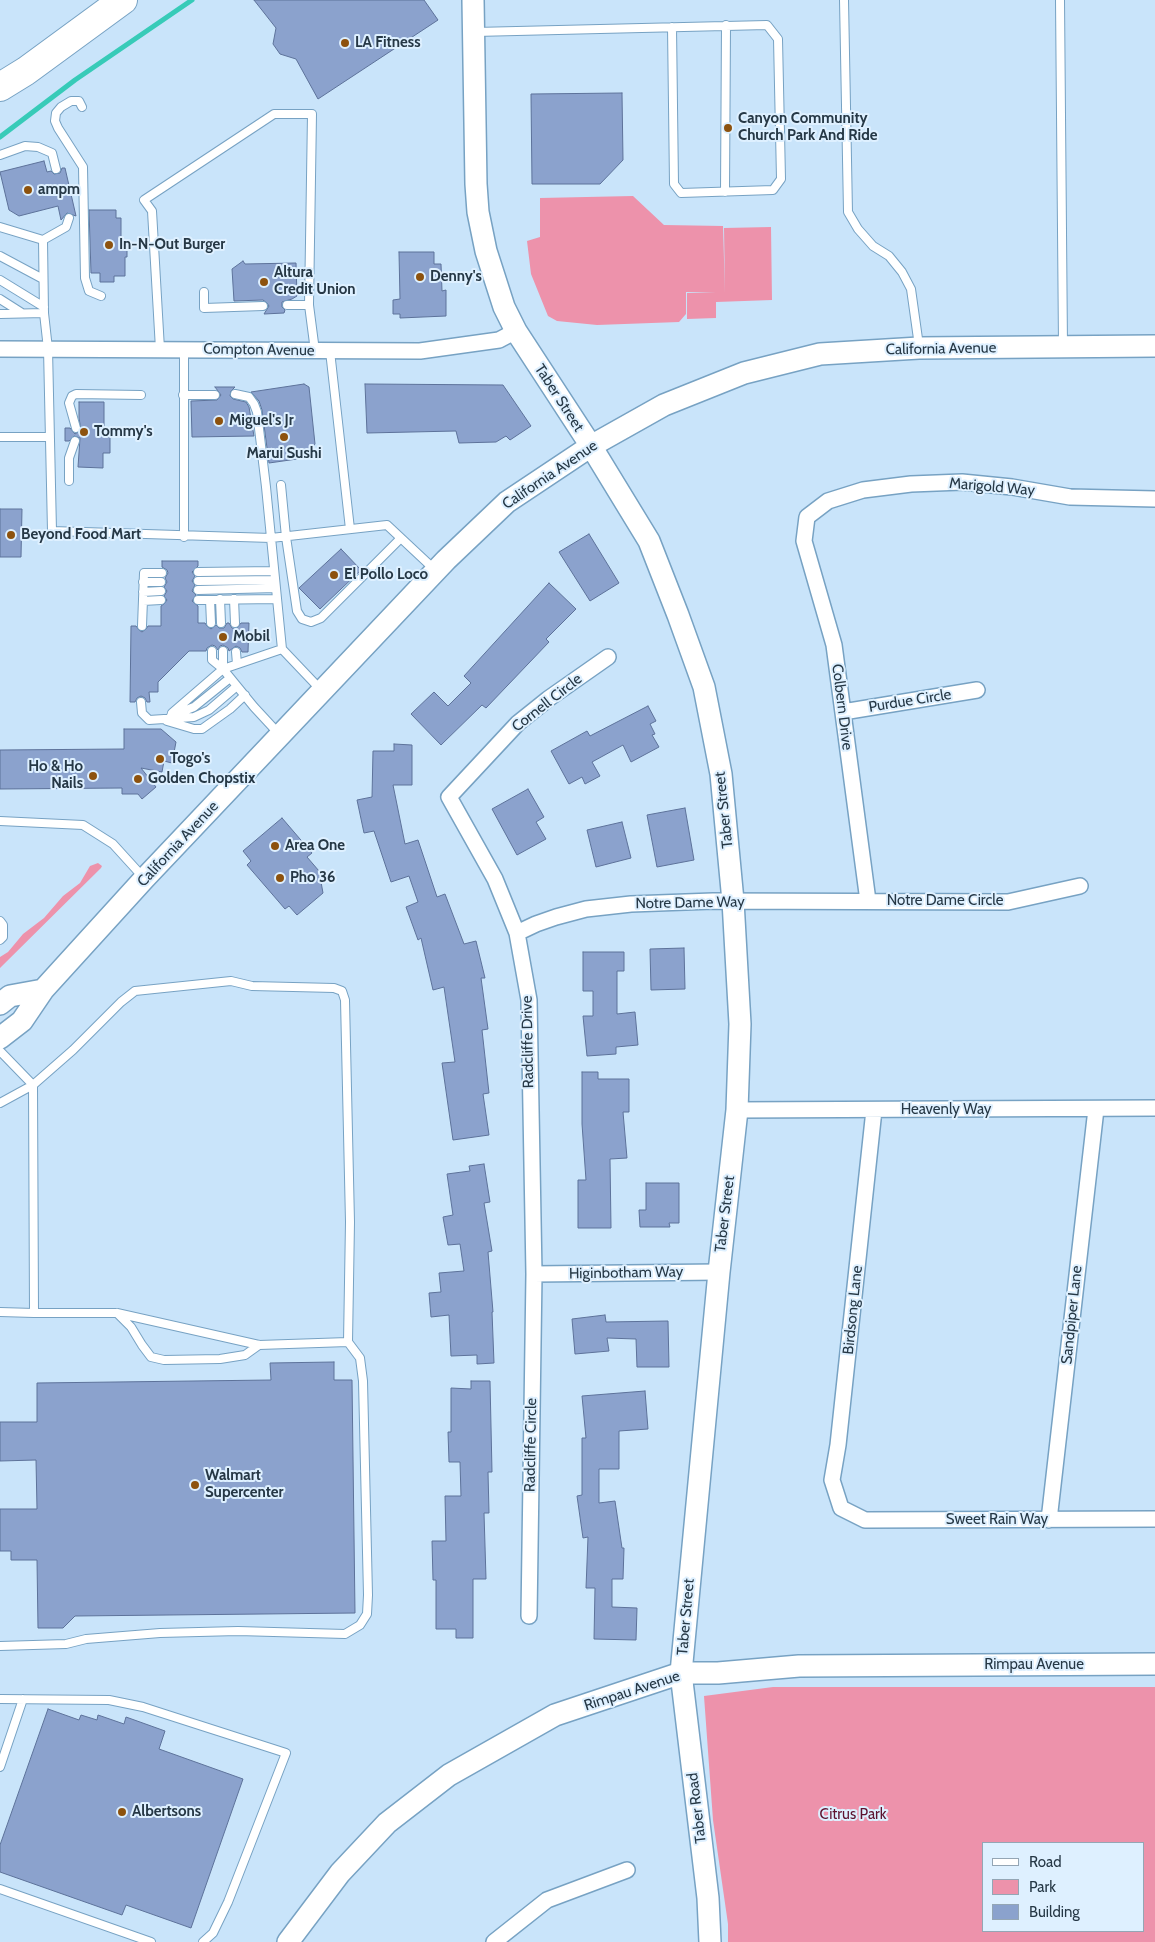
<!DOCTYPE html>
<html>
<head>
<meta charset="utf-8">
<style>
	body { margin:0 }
	#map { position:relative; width:1155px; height:1942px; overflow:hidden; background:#c9e4fa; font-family:Cabin,sans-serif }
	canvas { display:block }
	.legend { position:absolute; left:982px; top:1842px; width:162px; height:90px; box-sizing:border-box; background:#def0ff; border:1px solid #94a6b5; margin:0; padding:6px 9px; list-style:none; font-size:15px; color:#263846 }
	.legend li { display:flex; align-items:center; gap:10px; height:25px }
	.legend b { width:25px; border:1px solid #94a6b5 }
</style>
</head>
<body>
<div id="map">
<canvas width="1155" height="1942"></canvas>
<ul class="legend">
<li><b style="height:6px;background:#fff"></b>Road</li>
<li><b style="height:14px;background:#ed92ab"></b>Park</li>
<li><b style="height:14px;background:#8ba2cd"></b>Building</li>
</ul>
</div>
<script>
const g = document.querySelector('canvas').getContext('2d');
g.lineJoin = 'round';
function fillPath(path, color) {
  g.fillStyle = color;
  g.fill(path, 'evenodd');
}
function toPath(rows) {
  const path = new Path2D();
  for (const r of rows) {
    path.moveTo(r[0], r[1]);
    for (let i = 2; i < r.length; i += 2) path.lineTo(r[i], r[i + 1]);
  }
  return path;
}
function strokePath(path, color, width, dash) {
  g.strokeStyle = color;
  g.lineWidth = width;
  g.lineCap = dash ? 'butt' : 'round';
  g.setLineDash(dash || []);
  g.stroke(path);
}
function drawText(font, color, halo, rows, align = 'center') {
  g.font = font + ' Cabin,sans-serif';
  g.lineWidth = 4;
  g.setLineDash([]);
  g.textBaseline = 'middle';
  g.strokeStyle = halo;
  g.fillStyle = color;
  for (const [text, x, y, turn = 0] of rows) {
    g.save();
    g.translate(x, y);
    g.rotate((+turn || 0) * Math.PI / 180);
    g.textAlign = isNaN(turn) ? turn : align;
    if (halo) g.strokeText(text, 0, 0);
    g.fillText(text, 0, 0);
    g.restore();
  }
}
fillPath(toPath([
	[633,196,664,225,723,226,725,293,724,228,771,227,772,300,716,302,716,318,687,319,687,293,716,292,686,292,686,314,679,322,597,325,557,321,548,316,531,274,527,241,540,237,540,198],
	[98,863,102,866,101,868,0,968,0,957,8,952,23,934,44,918,63,896,80,883,90,866],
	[773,1687,1155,1687,1155,1942,728,1942,728,1924,713,1820,704,1696],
	[984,1843,1144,1843,1144,1931,984,1931]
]), '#ed92ab');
strokePath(toPath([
	[0,137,75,80,192,0]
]), '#37cbb8', 5);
const building = toPath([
	[254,0,424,0,438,20,318,99,296,59,280,54,273,44,276,28,254,0],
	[622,93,623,160,600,184,532,184,531,94,622,93],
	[44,161,47,172,51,171,54,174,60,173,62,168,65,168,76,216,67,213,61,220,58,206,19,216,9,210,0,172,44,161],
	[89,210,116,210,116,218,121,218,121,242,127,242,127,257,125,257,125,276,114,276,114,282,100,282,100,273,91,273,89,210],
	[399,252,434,252,434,264,441,264,442,291,446,290,446,316,400,318,400,314,393,314,393,300,400,299,399,252],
	[243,261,245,264,296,263,297,296,292,299,282,302,282,307,285,310,284,313,264,314,269,306,267,303,263,300,234,301,232,269,243,261],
	[304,384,309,387,315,444,304,458,269,463,262,410,259,401,251,392,304,384],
	[365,384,503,385,531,426,510,440,506,436,496,442,459,443,456,431,367,433,365,384],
	[215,387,235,387,231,391,230,396,233,399,246,402,249,407,254,436,192,437,191,401,217,400,221,395,215,387],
	[79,402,104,402,104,437,110,437,110,453,103,453,103,468,78,467,80,438,74,436,69,441,65,441,65,428,70,428,75,434,81,430,79,418,79,402],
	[0,509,22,509,21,557,0,557,0,509],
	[589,534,619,583,590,601,559,552,589,534],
	[341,549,361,570,320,609,299,588,341,549],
	[162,561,198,561,198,566,192,572,195,576,192,581,195,585,192,591,196,595,192,601,198,606,198,623,205,623,207,626,211,629,216,625,219,628,224,628,227,623,229,623,232,628,236,629,241,623,249,623,248,652,242,652,240,648,236,646,229,651,228,648,223,645,220,646,218,650,215,646,212,645,207,648,206,651,189,651,158,682,158,692,149,692,150,702,147,702,145,698,141,696,137,698,135,702,130,702,131,626,136,626,139,630,142,632,146,629,148,626,161,626,161,606,164,604,167,600,164,596,167,591,164,587,167,582,165,578,168,573,167,570,162,567,162,561],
	[549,583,576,609,546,639,549,642,486,708,482,705,441,745,411,714,434,692,448,706,471,683,464,676,549,583],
	[648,706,656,721,650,724,655,734,652,735,659,747,631,762,623,745,592,762,600,776,585,784,582,777,569,784,551,751,587,731,590,736,648,706],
	[124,729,161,729,176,742,172,763,164,761,162,772,141,768,156,787,142,799,138,794,122,794,122,788,0,789,0,750,124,749,124,729],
	[394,744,412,745,412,785,393,785,405,844,418,840,437,897,445,894,464,944,476,941,485,978,481,978,488,1029,482,1030,489,1093,483,1094,489,1135,453,1140,442,1063,455,1062,444,987,433,990,421,938,418,940,406,907,418,902,409,876,391,882,374,831,364,833,357,800,372,797,373,751,394,751,394,744],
	[528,789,544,817,536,822,546,839,517,855,492,809,528,789],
	[685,808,694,860,657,867,647,815,685,808],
	[282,818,312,853,307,857,319,871,323,893,297,915,289,906,285,909,247,865,251,861,243,851,282,818],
	[622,822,631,858,596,867,587,830,622,822],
	[684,948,685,989,651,990,650,949,684,948],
	[583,952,624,952,624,971,617,971,617,1014,635,1012,638,1045,616,1047,616,1054,587,1056,583,1016,593,1016,593,991,583,991,583,952],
	[582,1072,598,1072,598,1079,629,1079,629,1112,623,1112,627,1158,610,1159,611,1228,578,1228,578,1180,586,1180,582,1124,582,1072],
	[484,1164,490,1202,484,1203,492,1251,488,1252,493,1312,492,1312,494,1363,477,1364,477,1355,451,1356,449,1315,431,1317,429,1293,441,1292,439,1273,464,1271,460,1244,448,1245,443,1217,453,1215,447,1174,470,1171,469,1166,484,1164],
	[646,1183,679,1183,679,1223,669,1223,670,1227,640,1227,639,1210,646,1210,646,1183],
	[605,1315,606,1322,668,1321,669,1367,637,1367,636,1339,607,1338,609,1351,575,1354,572,1319,605,1315],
	[334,1362,334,1380,352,1380,355,1613,75,1616,63,1628,38,1628,37,1560,11,1560,11,1551,0,1551,0,1509,37,1509,36,1460,0,1461,0,1422,37,1422,37,1383,271,1380,270,1363,334,1362],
	[471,1381,490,1381,492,1472,488,1472,489,1513,484,1513,486,1579,473,1579,473,1638,456,1638,456,1629,436,1629,436,1580,433,1580,432,1541,446,1541,445,1496,461,1496,460,1462,449,1462,448,1432,451,1432,451,1388,471,1389,471,1381],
	[645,1391,648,1429,619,1431,619,1469,599,1469,599,1503,615,1501,622,1548,624,1548,623,1579,612,1579,612,1607,637,1608,636,1640,594,1639,595,1588,586,1588,588,1537,583,1538,577,1496,582,1495,582,1438,586,1438,582,1396,645,1391],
	[48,1709,79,1720,81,1715,97,1720,98,1715,124,1724,126,1717,165,1731,159,1749,243,1779,191,1928,126,1905,122,1915,0,1872,0,1845,48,1709]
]);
fillPath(building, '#8ba2cd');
strokePath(building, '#5d729a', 1);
const lane = toPath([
	[844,0,848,212,858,229,873,246,889,256,902,272,911,289,919,346],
	[1060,0,1063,345],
	[475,32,767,25,778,39,781,179,773,190,681,193,674,184,672,27],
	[82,107,79,101,71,101,61,107,56,113,55,121,58,128,83,167,85,278,89,291,101,296],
	[0,155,25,146,38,147,52,153,56,169],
	[725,192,726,25],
	[0,227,43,240,44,313,0,314],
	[43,240,66,227,69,218],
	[0,256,43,279],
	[0,280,44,307],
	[204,292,204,308,263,306],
	[0,299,22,313],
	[287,305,309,305],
	[44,313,48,349,52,531,271,538,387,525,434,569],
	[160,349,152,211,144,200,274,114,312,114,309,305,315,351],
	[330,351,350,529],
	[235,394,249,397,254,404,257,412,266,487,282,649,321,690],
	[183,395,215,395],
	[76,428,69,403,72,396,76,394,141,395],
	[0,437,49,437],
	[69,481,69,458,75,441],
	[281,485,286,537,297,611,302,619,311,622,321,618,400,539],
	[184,537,184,349],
	[198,572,274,571],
	[198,581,275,580],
	[143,582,161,582],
	[198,590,276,588],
	[143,592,161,591],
	[220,599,221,623],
	[234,599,235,623],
	[198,600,277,599],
	[210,600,211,623],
	[143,601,161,600],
	[142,626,144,573,162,573],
	[212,651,212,660,223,669],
	[223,651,223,669],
	[236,652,237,664],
	[141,702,142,713,149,720,194,717,209,710,237,686],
	[172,713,223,669],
	[171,716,194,707,230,678],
	[167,721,194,729,202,729,230,709,245,695],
	[279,734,254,707,223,669,282,649],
	[0,821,83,825,113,844,143,877],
	[0,921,3,925,3,937,0,940],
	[0,1051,33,1085,73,1050,121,1002,135,991,231,981,252,986,334,988,342,991,345,1000,350,1222,348,1342,360,1358,363,1381,368,1595,367,1614,360,1625,345,1634,238,1631,160,1633,86,1639,66,1644,0,1646],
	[0,1103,33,1085,34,1313,0,1312],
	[34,1313,117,1313,259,1345,348,1342],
	[117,1313,131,1327,142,1345,151,1357,164,1360,220,1359,245,1355,259,1345],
	[0,1699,109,1700,143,1707,286,1753,228,1902,213,1933,203,1942],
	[0,1767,23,1699],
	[0,1889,151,1942]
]);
const street = toPath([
	[0,349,420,351,499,340,516,331],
	[843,712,977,690],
	[868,901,834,645,804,541,807,517,828,501,863,490,911,484,962,482,1012,487,1070,497,1155,499],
	[517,933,536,924,556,917,586,909,631,904,713,901,1008,902,1080,886],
	[737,1110,1155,1108],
	[874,1110,838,1445,832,1480,841,1508,865,1520,1155,1519],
	[534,1274,719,1272],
	[1049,1520,1096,1109],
	[529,1616,534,1274,529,1000,517,933,495,879,449,797,518,723,548,699,608,657],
	[494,1942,547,1900,627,1870]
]);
const secondary = toPath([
	[473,0,476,184,478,212,486,251,504,307,516,331,591,446,649,541,678,615,704,687,721,774,733,901,740,1024,737,1110,719,1272,681,1673,708,1898,710,1942],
	[0,1004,10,996,43,990],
	[0,1038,22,1021,43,990,144,879,446,560,507,502,591,446,664,405,744,373,820,354,919,348,1155,346],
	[288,1942,340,1873,387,1823,449,1775,555,1715,681,1673,718,1673,799,1666,1155,1664]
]);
const highway = toPath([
	[0,87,26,71,123,0]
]);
strokePath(lane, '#77a2c3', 10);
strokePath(street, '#77a2c3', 18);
strokePath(secondary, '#77a2c3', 24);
strokePath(highway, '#77a2c3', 30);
strokePath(lane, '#fff', 8);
strokePath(street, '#fff', 15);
strokePath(secondary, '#fff', 21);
strokePath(highway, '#fff', 28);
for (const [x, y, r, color] of [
	[345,43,5,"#8d520e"],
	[728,128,5,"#8d520e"],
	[28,190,5,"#8d520e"],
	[109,245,5,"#8d520e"],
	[420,277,5,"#8d520e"],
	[264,282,5,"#8d520e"],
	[219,421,5,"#8d520e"],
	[84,432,5,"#8d520e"],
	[284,437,5,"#8d520e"],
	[11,535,5,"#8d520e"],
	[334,575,5,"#8d520e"],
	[223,637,5,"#8d520e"],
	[160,759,5,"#8d520e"],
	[93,776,5,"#8d520e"],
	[138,779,5,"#8d520e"],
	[275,846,5,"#8d520e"],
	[280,878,5,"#8d520e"],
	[195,1485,5,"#8d520e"],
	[122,1812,5,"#8d520e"]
]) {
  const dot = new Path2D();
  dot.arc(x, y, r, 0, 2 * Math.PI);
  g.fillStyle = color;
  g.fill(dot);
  strokePath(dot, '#def0ff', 2);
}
drawText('bold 15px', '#263846', '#def0ff', [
	["LA Fitness",355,43],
	["Canyon Community",738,119],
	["Church Park And Ride",738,136],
	["ampm",38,190],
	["In-N-Out Burger",119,245],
	["Altura",274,273],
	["Credit Union",274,290],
	["Denny's",430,277],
	["Miguel's Jr",229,421],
	["Tommy's",94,432],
	["Marui Sushi",284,454,"center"],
	["Beyond Food Mart",21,535],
	["El Pollo Loco",344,575],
	["Mobil",233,637],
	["Togo's",170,759],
	["Ho & Ho",83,767,"right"],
	["Nails",83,784,"right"],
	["Golden Chopstix",148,779],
	["Area One",285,846],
	["Pho 36",290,878],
	["Walmart",205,1476],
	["Supercenter",205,1493],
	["Albertsons",132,1812]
], 'left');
drawText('15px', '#263846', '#def0ff', [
	["California Avenue",941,349,-1],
	["Compton Avenue",259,350,1],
	["Taber Street",559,398,57],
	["California Avenue",550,475,-34],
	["Marigold Way",992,487,5],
	["Purdue Circle",910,701,-9],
	["Cornell Circle",547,703,-38],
	["Colbern Drive",842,707,83],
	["Taber Street",724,810,-96],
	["California Avenue",178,844,-47],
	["Notre Dame Circle",945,901],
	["Notre Dame Way",690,903,-1],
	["Radcliffe Drive",528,1042,-91],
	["Heavenly Way",946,1110],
	["Taber Street",725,1214,-83],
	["Higinbotham Way",626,1273,-1],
	["Birdsong Lane",853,1310,-84],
	["Sandpiper Lane",1072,1315,-84],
	["Radcliffe Circle",531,1445,-89],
	["Sweet Rain Way",997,1520],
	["Taber Street",686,1617,-85],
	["Rimpau Avenue",1034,1665],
	["Rimpau Avenue",632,1691,-18],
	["Taber Road",697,1808,-97]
]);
drawText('15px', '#5e1230', '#def0ff', [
	["Citrus Park",853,1815]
]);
</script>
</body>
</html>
